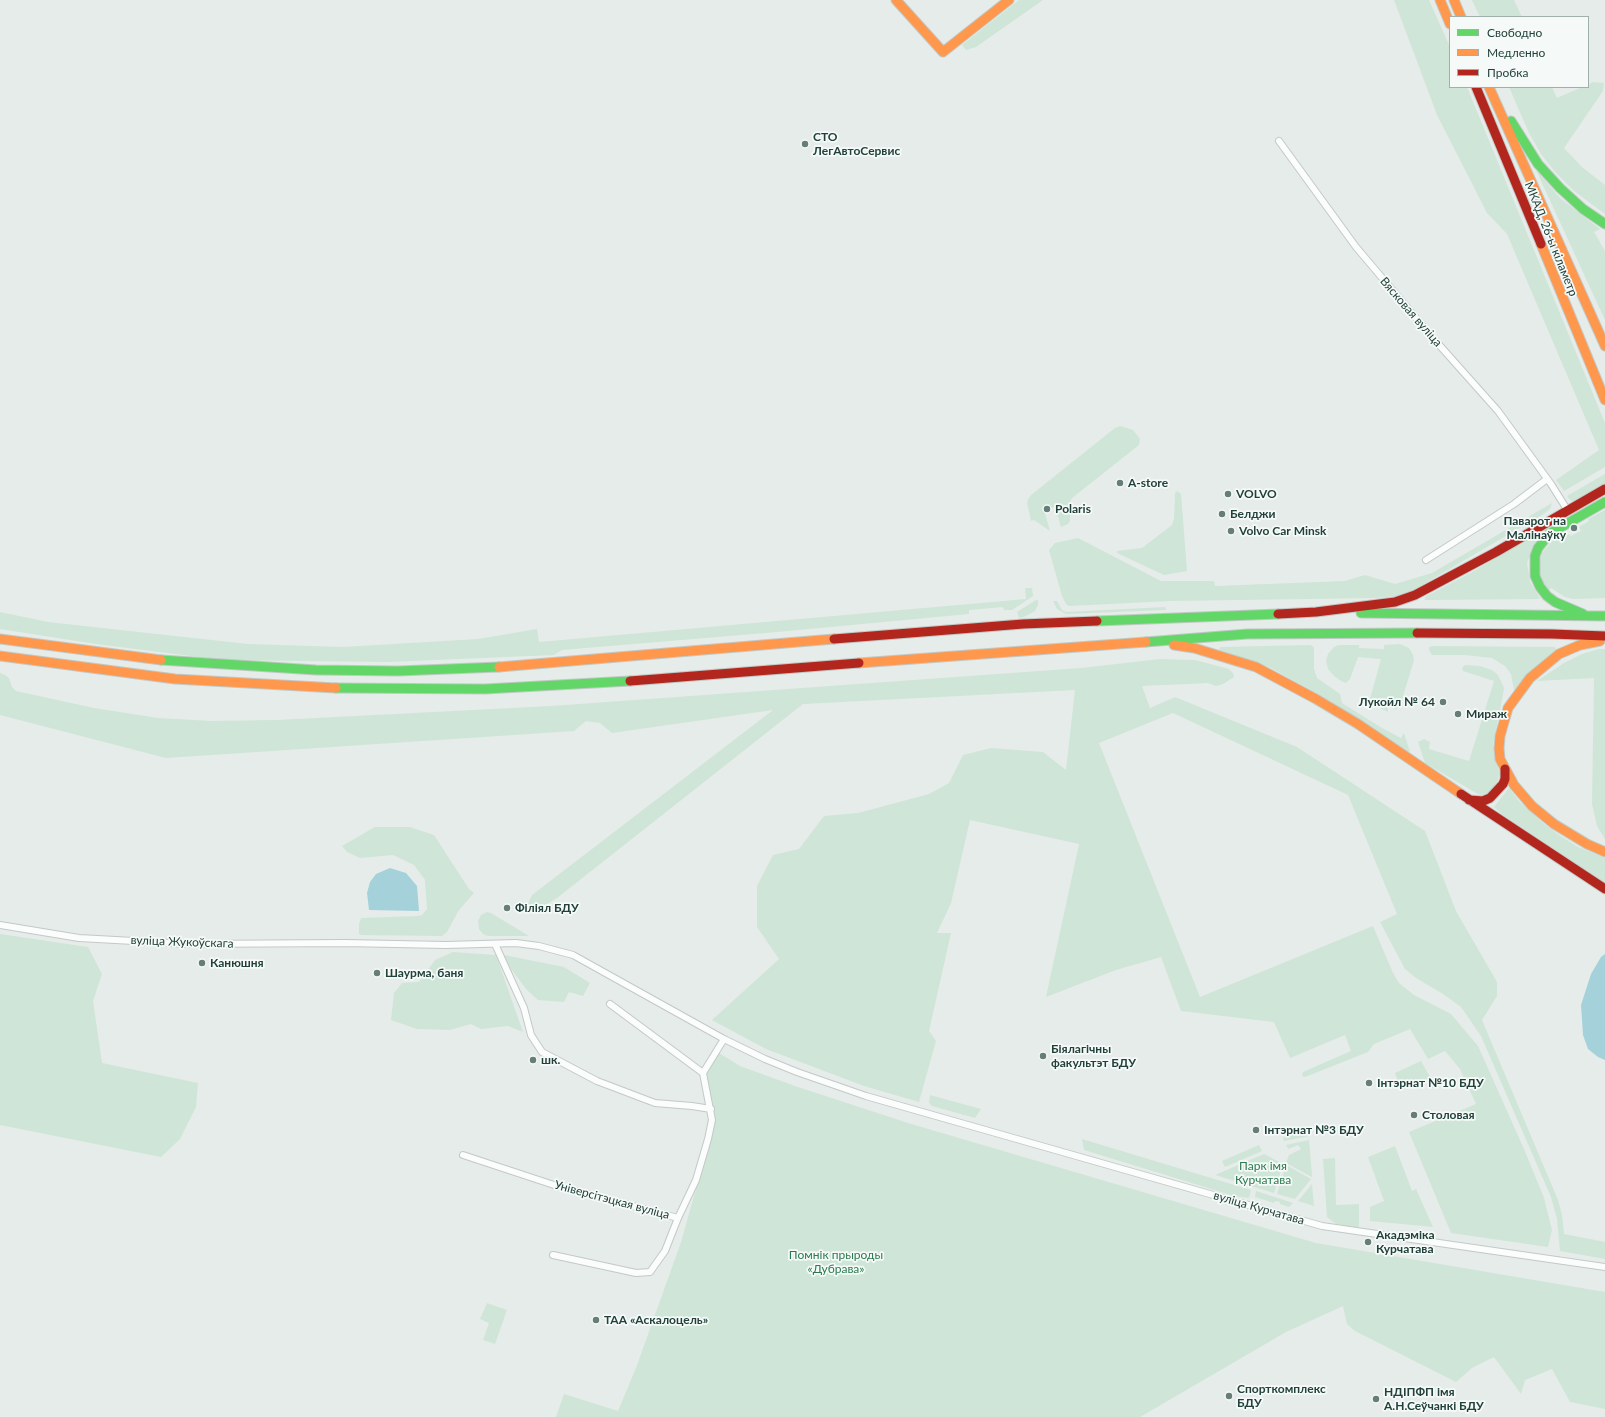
<!DOCTYPE html>
<html>
<head>
<meta charset="utf-8">
<style>
	body { margin:0 }
	#map { position:relative; width:1605px; height:1417px; overflow:hidden; background:#e6ece9; font-family:Lato,sans-serif }
	canvas { display:block }
	.legend { position:absolute; left:1449px; top:16px; width:140px; height:72px; box-sizing:border-box; background:#f5faf8; border:1px solid #a1b0ac; margin:0; padding:5px 7px; list-style:none; font-size:12px; color:#22413a }
	.legend li { display:flex; align-items:center; gap:8px; height:20px }
	.legend b { width:20px; border:1px solid #a1b0ac }
</style>
</head>
<body>
<div id="map">
<canvas width="1605" height="1417"></canvas>
<ul class="legend">
<li><b style="height:5px;background:#63d668"></b>Свободно</li>
<li><b style="height:5px;background:#ff974d"></b>Медленно</li>
<li><b style="height:5px;background:#b3261e"></b>Пробка</li>
</ul>
</div>
<script>
const g = document.querySelector('canvas').getContext('2d');
g.lineJoin = 'round';
function fillPath(path, color) {
  g.fillStyle = color;
  g.fill(path, 'evenodd');
}
function toPath(rows) {
  const path = new Path2D();
  for (const r of rows) {
    path.moveTo(r[0], r[1]);
    for (let i = 2; i < r.length; i += 2) path.lineTo(r[i], r[i + 1]);
  }
  return path;
}
function strokePath(path, color, width, dash) {
  g.strokeStyle = color;
  g.lineWidth = width;
  g.lineCap = dash ? 'butt' : 'round';
  g.setLineDash(dash || []);
  g.stroke(path);
}
function drawText(font, color, halo, rows, align = 'center') {
  g.font = font + ' Lato,sans-serif';
  g.lineWidth = 3.5;
  g.setLineDash([]);
  g.textBaseline = 'middle';
  g.strokeStyle = halo;
  g.fillStyle = color;
  for (const [text, x, y, turn = 0] of rows) {
    g.save();
    g.translate(x, y);
    g.rotate((+turn || 0) * Math.PI / 180);
    g.textAlign = isNaN(turn) ? turn : align;
    if (halo) g.strokeText(text, 0, 0);
    g.fillText(text, 0, 0);
    g.restore();
  }
}
fillPath(toPath([
	[1019,0,1043,0,976,47,966,50,962,45],
	[1394,0,1429,0,1450,47,1450,87,1467,87,1605,423,1605,467,1564,491,1556,480,1599,450,1507,234,1487,213,1437,115],
	[1472,0,1514,0,1522,17,1480,17],
	[1593,82,1604,83,1603,91,1564,148,1582,167,1605,185,1605,214,1574,191,1556,173,1541,154,1529,133,1509,87,1552,87,1557,98,1582,87,1588,87,1588,85],
	[1536,170,1560,198,1600,229,1594,232,1605,251,1605,320],
	[1120,426,1133,430,1140,439,1139,445,1072,498,1070,502,1070,521,1068,524,1061,527,1055,507,1044,510,1050,531,1034,520,1031,521,1027,503,1028,499,1031,495,1115,428],
	[1605,474,1605,486,1575,502,1570,500,1567,496],
	[1177,491,1181,494,1187,571,1164,575,1117,553,1117,551,1142,548,1172,525,1174,519,1175,493],
	[1552,503,1550,509,1542,515,1415,589,1397,596,1376,598,1170,601,1069,606,1066,604,1062,596,1049,550,1055,543,1078,538,1161,581,1214,581,1215,586,1345,581,1365,575,1395,584,1432,573],
	[1605,510,1605,598,1573,599,1565,597,1551,588,1549,590,1543,583,1540,575,1539,563,1542,553,1555,538,1559,539,1569,534,1571,536,1581,531,1579,527,1589,521,1588,519],
	[1547,528,1534,544,1527,563,1530,582,1540,598,1539,599,1425,600,1425,597,1474,571],
	[1025,588,1032,588,1033,596,1012,610,1004,610,1003,607,969,610,969,614,777,632,562,650,554,655,387,662,223,660,96,644,0,629,0,612,48,622,248,644,343,647,478,639,537,629,539,642,1026,599],
	[1036,600,1038,600,1038,605,1035,611,1026,616,1019,618,1017,612],
	[1053,601,1057,601,1062,610,1066,612,1165,607,1166,610,1066,614,1057,609],
	[1400,644,1409,648,1413,655,1414,660,1400,706,1395,710,1394,707,1388,707,1388,712,1376,706,1379,701,1374,699,1372,702,1370,699,1381,659,1358,657,1350,679,1346,683,1341,681,1334,676,1328,669,1326,661,1328,654,1334,647,1338,645,1359,645,1359,648,1384,649,1384,645],
	[1311,645,1314,648,1314,669,1317,678,1340,694,1342,703,1382,728,1401,738,1404,733,1410,752,1405,751,1329,700,1269,667,1219,650,1220,647],
	[1433,646,1555,647,1556,649,1534,668,1514,690,1511,674,1505,666,1492,658,1465,655,1432,655,1429,650,1429,647],
	[1599,649,1605,649,1605,839,1597,826,1592,804,1594,678,1537,681,1564,663,1582,654],
	[1160,659,1195,660,1229,669,1233,673,1234,677,1223,684,1216,686,1208,683,1142,686,1150,708,1175,697,1297,747,1425,831,1456,911,1497,982,1497,996,1482,1020,1558,1200,1562,1215,1564,1234,1605,1242,1605,1259,1560,1251,1557,1219,1551,1197,1481,1036,1461,1007,1443,994,1416,978,1405,969,1380,922,1397,914,1348,795,1173,713,1099,743,1200,997,1373,926,1393,973,1399,983,1414,995,1451,1014,1478,1046,1524,1149,1544,1198,1552,1230,1548,1247,1451,1233,1409,1132,1476,1104,1460,1069,1445,1051,1428,1059,1410,1029,1374,1044,1368,1052,1305,1077,1302,1076,1303,1072,1351,1051,1345,1035,1290,1058,1274,1022,1181,1011,1161,957,1116,970,1046,997,1079,844,970,820,951,903,937,933,951,933,929,1031,936,1041,919,1102,864,1086,766,1049,712,1020,779,959,757,927,757,886,773,855,799,849,824,816,858,813,929,794,949,783,963,755,991,748,1043,752,1066,770,1075,690,803,704,557,898,533,912,526,908,532,895,773,710,612,733,600,723,586,721,574,731,166,758,0,715,0,673,5,675,9,678,12,687,16,691,94,708,158,718,212,721,277,720,551,706,1081,668],
	[1465,665,1480,666,1492,670,1498,675,1504,688,1502,700,1493,744,1499,772,1498,780,1494,788,1484,795,1478,794,1425,763,1418,742,1424,739,1430,742,1429,749,1469,761,1494,681,1463,671,1462,668],
	[1509,788,1519,801,1544,824,1559,835,1578,847,1605,858,1605,883,1503,815,1494,807],
	[375,827,410,827,434,835,469,889,474,893,459,910,447,932,442,936,361,935,359,934,359,924,361,918,417,916,422,915,427,909,425,880,414,865,393,855,360,858,347,852,342,846],
	[487,912,491,913,529,936,488,936,483,934,479,929,478,921,481,915],
	[0,934,88,947,102,974,93,1001,102,1063,198,1083,196,1107,180,1139,161,1157,0,1125],
	[453,952,496,955,523,1032,508,1026,481,1029,471,1024,450,1030,417,1029,391,1020,394,993,402,983,419,982,435,960],
	[504,955,564,967,590,983,583,996,569,992,564,1002,538,1000,526,989,509,966],
	[719,1053,740,1066,795,1086,908,1123,1316,1243,1605,1292,1605,1409,1570,1402,1552,1369,1525,1380,1521,1394,1494,1357,1472,1368,1456,1382,1355,1331,1347,1324,1343,1306,1286,1332,1140,1417,556,1417,564,1394,618,1411,636,1368,681,1242,714,1125,713,1105,706,1074],
	[1421,1061,1436,1088,1431,1088,1427,1079,1401,1090,1395,1073],
	[930,1095,981,1109,975,1118,932,1106,929,1103],
	[1308,1126,1309,1136,1284,1141,1283,1138,1298,1132,1296,1127],
	[1082,1139,1251,1190,1249,1198,1234,1196,1084,1150],
	[1309,1140,1312,1175,1312,1177,1286,1163,1289,1155,1301,1149,1298,1145,1288,1149,1286,1145],
	[1259,1145,1262,1151,1225,1167,1222,1161],
	[1395,1146,1412,1191,1416,1189,1433,1227,1370,1221,1370,1207,1384,1201,1368,1157],
	[1264,1154,1283,1164,1274,1193,1215,1175],
	[1335,1158,1336,1205,1359,1204,1359,1228,1336,1224,1327,1217,1323,1159],
	[1286,1165,1311,1179,1295,1199,1277,1194],
	[1312,1184,1314,1206,1298,1201],
	[1256,1191,1293,1203,1289,1207,1280,1204,1280,1202,1275,1201,1274,1203,1255,1197],
	[487,1303,507,1310,495,1344,483,1340,489,1323,480,1319]
]), '#cfe5d7');
fillPath(toPath([
	[390,868,406,873,417,886,419,911,369,910,367,893,370,882,376,874],
	[1605,954,1605,1060,1598,1057,1588,1049,1583,1035,1581,1005,1591,974,1601,957]
]), '#a5d1db');
const street = toPath([
	[1279,141,1356,247,1433,338,1498,411,1551,484,1568,511],
	[1426,560,1514,504,1547,479],
	[0,925,79,938,188,944,345,943,446,945,516,943,539,946,573,955,724,1039,765,1059,797,1072,866,1096,1322,1226,1605,1267],
	[495,944,524,1008,531,1035,542,1052,597,1081,655,1103,692,1106,711,1109],
	[610,1004,703,1073],
	[463,1155,554,1185,678,1218],
	[553,1255,636,1273,650,1272,665,1251,678,1218,696,1180,708,1139,712,1120,703,1073,724,1039]
]);
const fast = toPath([
	[1511,121,1538,164,1560,188,1583,209,1605,224],
	[1361,613,1605,616],
	[1583,614,1555,602,1547,596,1540,587,1535,576,1535,556,1538,548,1549,534,1605,502],
	[1097,621,1278,614],
	[1146,642,1247,634,1417,633],
	[161,660,316,670,398,671,499,667],
	[336,688,485,689,630,681]
]);
const slow = toPath([
	[896,0,943,52,1009,0],
	[1440,0,1450,24],
	[1454,0,1461,17],
	[1489,87,1605,346],
	[1541,244,1605,400],
	[0,639,161,660],
	[1600,641,1580,645,1559,654,1530,678,1508,708,1500,736,1499,748,1500,759,1514,785,1532,806,1554,824,1587,844,1605,852],
	[1174,645,1194,648,1256,667,1316,699,1358,724,1461,794],
	[0,656,175,679,336,688],
	[859,663,1146,642],
	[499,667,834,639]
]);
const jam = toPath([
	[1476,87,1541,244],
	[1278,614,1316,612,1395,602,1415,595,1496,552,1605,489],
	[1417,633,1552,634,1605,636],
	[834,639,1023,624,1097,621],
	[630,681,859,663],
	[1461,794,1605,889],
	[1469,800,1483,801,1490,798,1503,784,1505,779,1505,769]
]);
strokePath(street, '#c3c9c7', 8);
strokePath(fast, '#c1c9c6', 11);
strokePath(slow, '#c1c9c6', 11);
strokePath(jam, '#c1c9c6', 11);
strokePath(street, '#fbfcfc', 6);
strokePath(fast, '#63d668', 9);
strokePath(slow, '#ff974d', 9);
strokePath(jam, '#b3261e', 9);
for (const [x, y, r, color] of [
	[805,144,4,"#677d77"],
	[1120,483,4,"#677d77"],
	[1228,494,4,"#677d77"],
	[1047,509,4,"#677d77"],
	[1222,514,4,"#677d77"],
	[1574,528,4,"#677d77"],
	[1231,531,4,"#677d77"],
	[1443,702,4,"#677d77"],
	[1458,714,4,"#677d77"],
	[507,908,4,"#677d77"],
	[202,963,4,"#677d77"],
	[377,973,4,"#677d77"],
	[1043,1056,4,"#677d77"],
	[533,1060,4,"#677d77"],
	[1369,1083,4,"#677d77"],
	[1414,1115,4,"#677d77"],
	[1256,1130,4,"#677d77"],
	[1368,1242,4,"#677d77"],
	[596,1320,4,"#677d77"],
	[1229,1396,4,"#677d77"],
	[1376,1399,4,"#677d77"]
]) {
  const dot = new Path2D();
  dot.arc(x, y, r, 0, 2 * Math.PI);
  g.fillStyle = color;
  g.fill(dot);
  strokePath(dot, '#f5faf8', 1.5);
}
drawText('bold 12px', '#22413a', '#f5faf8', [
	["СТО",813,137],
	["ЛегАвтоСервис",813,151],
	["А-store",1128,483],
	["VOLVO",1236,494],
	["Polaris",1055,509],
	["Белджи",1230,514],
	["Паварот на",1566,521,"right"],
	["Малінаўку",1566,535,"right"],
	["Volvo Car Minsk",1239,531],
	["Лукойл № 64",1435,702,"right"],
	["Мираж",1466,714],
	["Філіял БДУ",515,908],
	["Канюшня",210,963],
	["Шаурма, баня",385,973],
	["Біялагічны",1051,1049],
	["факультэт БДУ",1051,1063],
	["шк.",541,1060],
	["Інтэрнат №10 БДУ",1377,1083],
	["Столовая",1422,1115],
	["Інтэрнат №3 БДУ",1264,1130],
	["Акадэміка",1376,1235],
	["Курчатава",1376,1249],
	["ТАА «Аскалоцель»",604,1320],
	["Спорткомплекс",1237,1389],
	["БДУ",1237,1403],
	["НДІПФП імя",1384,1392],
	["А.Н.Сеўчанкі БДУ",1384,1406]
], 'left');
drawText('12px', '#22413a', '#f5faf8', [
	["МКАД, 26-ы кіламетр",1551,239,68],
	["Вясковая вуліца",1411,312,49],
	["вуліца Жукоўскага",182,942,2],
	["Універсітэцкая вуліца",612,1200,15],
	["вуліца Курчатава",1259,1208,16]
]);
drawText('12px', '#2a7a4e', '#f5faf8', [
	["Парк імя",1263,1166],
	["Курчатава",1263,1180],
	["Помнік прыроды",836,1255],
	["«Дубрава»",836,1269]
]);
</script>
</body>
</html>
